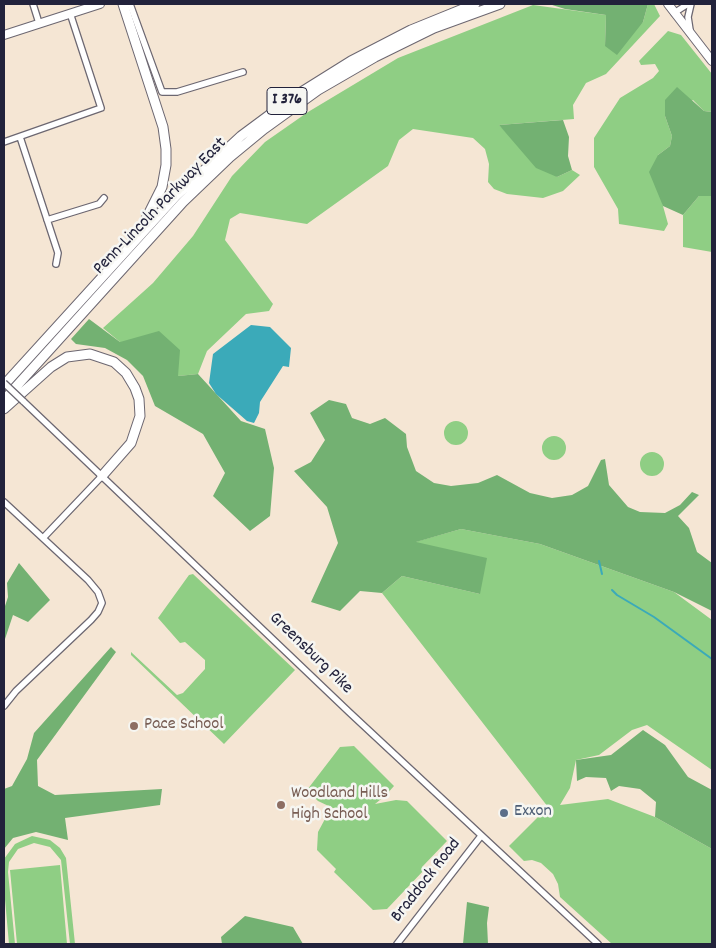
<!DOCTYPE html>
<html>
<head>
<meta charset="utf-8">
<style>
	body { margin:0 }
	#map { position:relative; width:716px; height:948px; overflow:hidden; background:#f5e6d4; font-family:Dekko,sans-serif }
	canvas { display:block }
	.frame { position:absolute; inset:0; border:5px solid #22223b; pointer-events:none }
</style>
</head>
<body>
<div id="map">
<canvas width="716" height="948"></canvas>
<div class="frame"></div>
</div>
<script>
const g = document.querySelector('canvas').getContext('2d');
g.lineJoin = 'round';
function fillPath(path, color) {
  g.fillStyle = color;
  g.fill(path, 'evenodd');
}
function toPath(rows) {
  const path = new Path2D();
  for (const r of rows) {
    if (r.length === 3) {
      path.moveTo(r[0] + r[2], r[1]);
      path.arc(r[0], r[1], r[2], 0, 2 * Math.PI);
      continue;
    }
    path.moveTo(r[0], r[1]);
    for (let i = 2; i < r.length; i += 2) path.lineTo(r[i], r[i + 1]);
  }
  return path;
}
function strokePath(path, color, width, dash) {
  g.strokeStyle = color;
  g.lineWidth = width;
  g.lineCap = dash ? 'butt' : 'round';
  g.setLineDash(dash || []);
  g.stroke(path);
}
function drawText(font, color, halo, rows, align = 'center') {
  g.font = font + ' Dekko,sans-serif';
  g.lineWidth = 5;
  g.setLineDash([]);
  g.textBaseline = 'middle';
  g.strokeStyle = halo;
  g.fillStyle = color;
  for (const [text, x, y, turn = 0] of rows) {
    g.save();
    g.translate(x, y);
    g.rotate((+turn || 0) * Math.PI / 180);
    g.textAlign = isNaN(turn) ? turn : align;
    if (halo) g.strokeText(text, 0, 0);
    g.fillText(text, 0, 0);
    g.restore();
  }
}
fillPath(toPath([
	[648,4,654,4,660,16,606,74,586,83,573,105,574,119,499,125,557,177,572,170,580,175,563,191,543,198,507,194,494,189,488,182,489,164,485,149,473,138,413,129,399,140,388,166,307,224,240,213,230,219,225,240,273,304,269,311,246,314,207,351,198,374,178,376,120,342,103,328,153,283,193,236,232,176,265,142,308,112,398,58,533,5,606,15,605,46,643,22],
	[668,31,681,35,712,74,712,112,704,111,693,100,665,116,672,136,670,146,658,155,663,206,668,224,664,231,619,224,618,209,594,167,594,138,620,98,653,78,659,71,655,64,641,65,639,61],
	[699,196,712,196,712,252,683,247,683,215],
	[456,433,12],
	[554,448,12],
	[652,464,12],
	[461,529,540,544,674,592,712,620,712,770,647,725,632,730,599,755,576,760,570,788,560,805,608,799,655,817,712,849,712,944,612,944,560,897,558,884,553,874,541,863,532,860,524,861,509,846,548,807,382,593,402,576,480,594,415,542],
	[193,574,295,670,224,744,131,655,131,652,177,695,183,693,205,669,205,660,185,642,180,643,158,618,189,575],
	[354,746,394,786,386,795,375,804,396,800,407,801,447,841,422,867,425,869,387,909,373,910,334,872,336,869,317,850,318,832,325,819,335,809,318,801,307,790,340,747],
	[32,836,50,840,60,848,66,858,75,944,70,944,61,860,50,847,34,843,18,849,9,862,8,872,15,944,9,944,4,888,4,859,15,844],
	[60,865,67,944,17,944,10,870]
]), '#8fce84');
fillPath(toPath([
	[549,4,648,4,643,22,617,55,605,46,606,15,565,9],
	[677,87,704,111,712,112,712,196,699,196,683,215,663,206,649,172,658,155,670,146,672,136,665,116,665,100],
	[563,120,569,137,568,156,572,170,557,177,536,168,499,125],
	[89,319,120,342,159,331,180,350,178,376,198,374,241,421,265,429,274,468,270,516,250,531,213,496,225,473,203,434,155,406,143,376,127,360,105,348,76,344,71,339],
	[329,400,346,404,352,418,370,424,385,418,406,434,407,447,416,471,434,483,451,486,478,483,497,475,530,493,552,498,572,495,588,486,601,460,605,459,609,485,628,507,640,512,665,513,680,505,692,492,699,495,678,516,689,528,697,552,712,563,712,611,674,592,540,544,461,529,416,542,487,558,480,594,402,576,382,593,360,591,340,611,311,602,338,543,327,507,294,471,311,462,325,440,310,413],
	[19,563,50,600,28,622,13,615,4,642,4,609,8,597,7,583],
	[111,647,116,652,37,760,38,786,55,795,162,789,160,805,65,818,68,840,36,832,13,838,4,849,4,789,12,786,27,759,34,733],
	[643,730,665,745,688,777,712,790,712,849,655,817,656,802,640,789,619,786,611,791,606,778,586,777,577,781,576,760,611,755],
	[467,902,489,907,487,923,488,944,463,944],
	[245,916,293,927,303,944,222,944,221,937]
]), '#73b172');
fillPath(toPath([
	[251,325,270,327,291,348,289,367,283,366,260,402,259,413,254,423,247,421,216,394,209,383,213,354]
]), '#3baab9');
strokePath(toPath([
	[599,561,602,574],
	[612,590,617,595,654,617,712,659]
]), '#3baab9', 2);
const minor = toPath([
	[33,4,39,23],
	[130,4,162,92,177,92,243,72],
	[674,13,688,4],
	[690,30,688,17,691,4],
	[20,137,58,253,56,264],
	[4,142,101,108,70,13],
	[47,220,99,204,104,198],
	[23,401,349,712,598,944],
	[4,502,88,580,98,592,102,603,98,612,91,620,16,691,4,706],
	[44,537,102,476],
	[397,944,481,836]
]);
const major = toPath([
	[668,4,712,61],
	[4,35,100,4]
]);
const highway = toPath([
	[123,4,163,127,166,149,166,165,162,187,141,229],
	[4,385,176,196,241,136,295,96,351,61,411,30,475,4],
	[4,400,183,202,230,157,264,129,318,90,375,57,434,28,500,4],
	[4,409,51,367,67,357,90,354,114,362,126,373,135,388,139,399,140,416,131,443,102,476]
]);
strokePath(minor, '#6c6771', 8);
strokePath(major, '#6c6771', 10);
strokePath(highway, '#6c6771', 11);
strokePath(minor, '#fff', 5.5);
strokePath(major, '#fff', 8);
strokePath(highway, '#fff', 9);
const minorBridge = toPath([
	[4,383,23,401]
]);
strokePath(minorBridge, '#6c6771', 8, []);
strokePath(minorBridge, '#fff', 5.5);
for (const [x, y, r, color] of [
	[134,726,5,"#8d6e63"],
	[281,805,5,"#8d6e63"],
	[504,813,5,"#5c6f8a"]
]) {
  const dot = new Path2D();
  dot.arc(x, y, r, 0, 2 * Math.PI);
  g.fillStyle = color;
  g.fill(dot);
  strokePath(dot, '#f6f6f2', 2);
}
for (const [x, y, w] of [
	[287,101,40]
]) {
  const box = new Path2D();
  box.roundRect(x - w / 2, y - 13.5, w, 27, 4);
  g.fillStyle = '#f6f6f2';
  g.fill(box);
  strokePath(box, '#22223b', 1);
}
drawText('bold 16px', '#22223b', null, [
	["I 376",287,101]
]);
drawText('18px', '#22223b', '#f6f6f2', [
	["Penn-Lincoln Parkway East",161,207,-46],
	["Greensburg Pike",310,654,44],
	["Braddock Road",427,881,-52]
]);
drawText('18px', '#785e54', '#f6f6f2', [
	["Pace School",144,726],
	["Woodland Hills",291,795],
	["High School",291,816]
], 'left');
drawText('18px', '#4e5e75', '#f6f6f2', [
	["Exxon",514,813]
], 'left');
</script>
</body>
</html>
